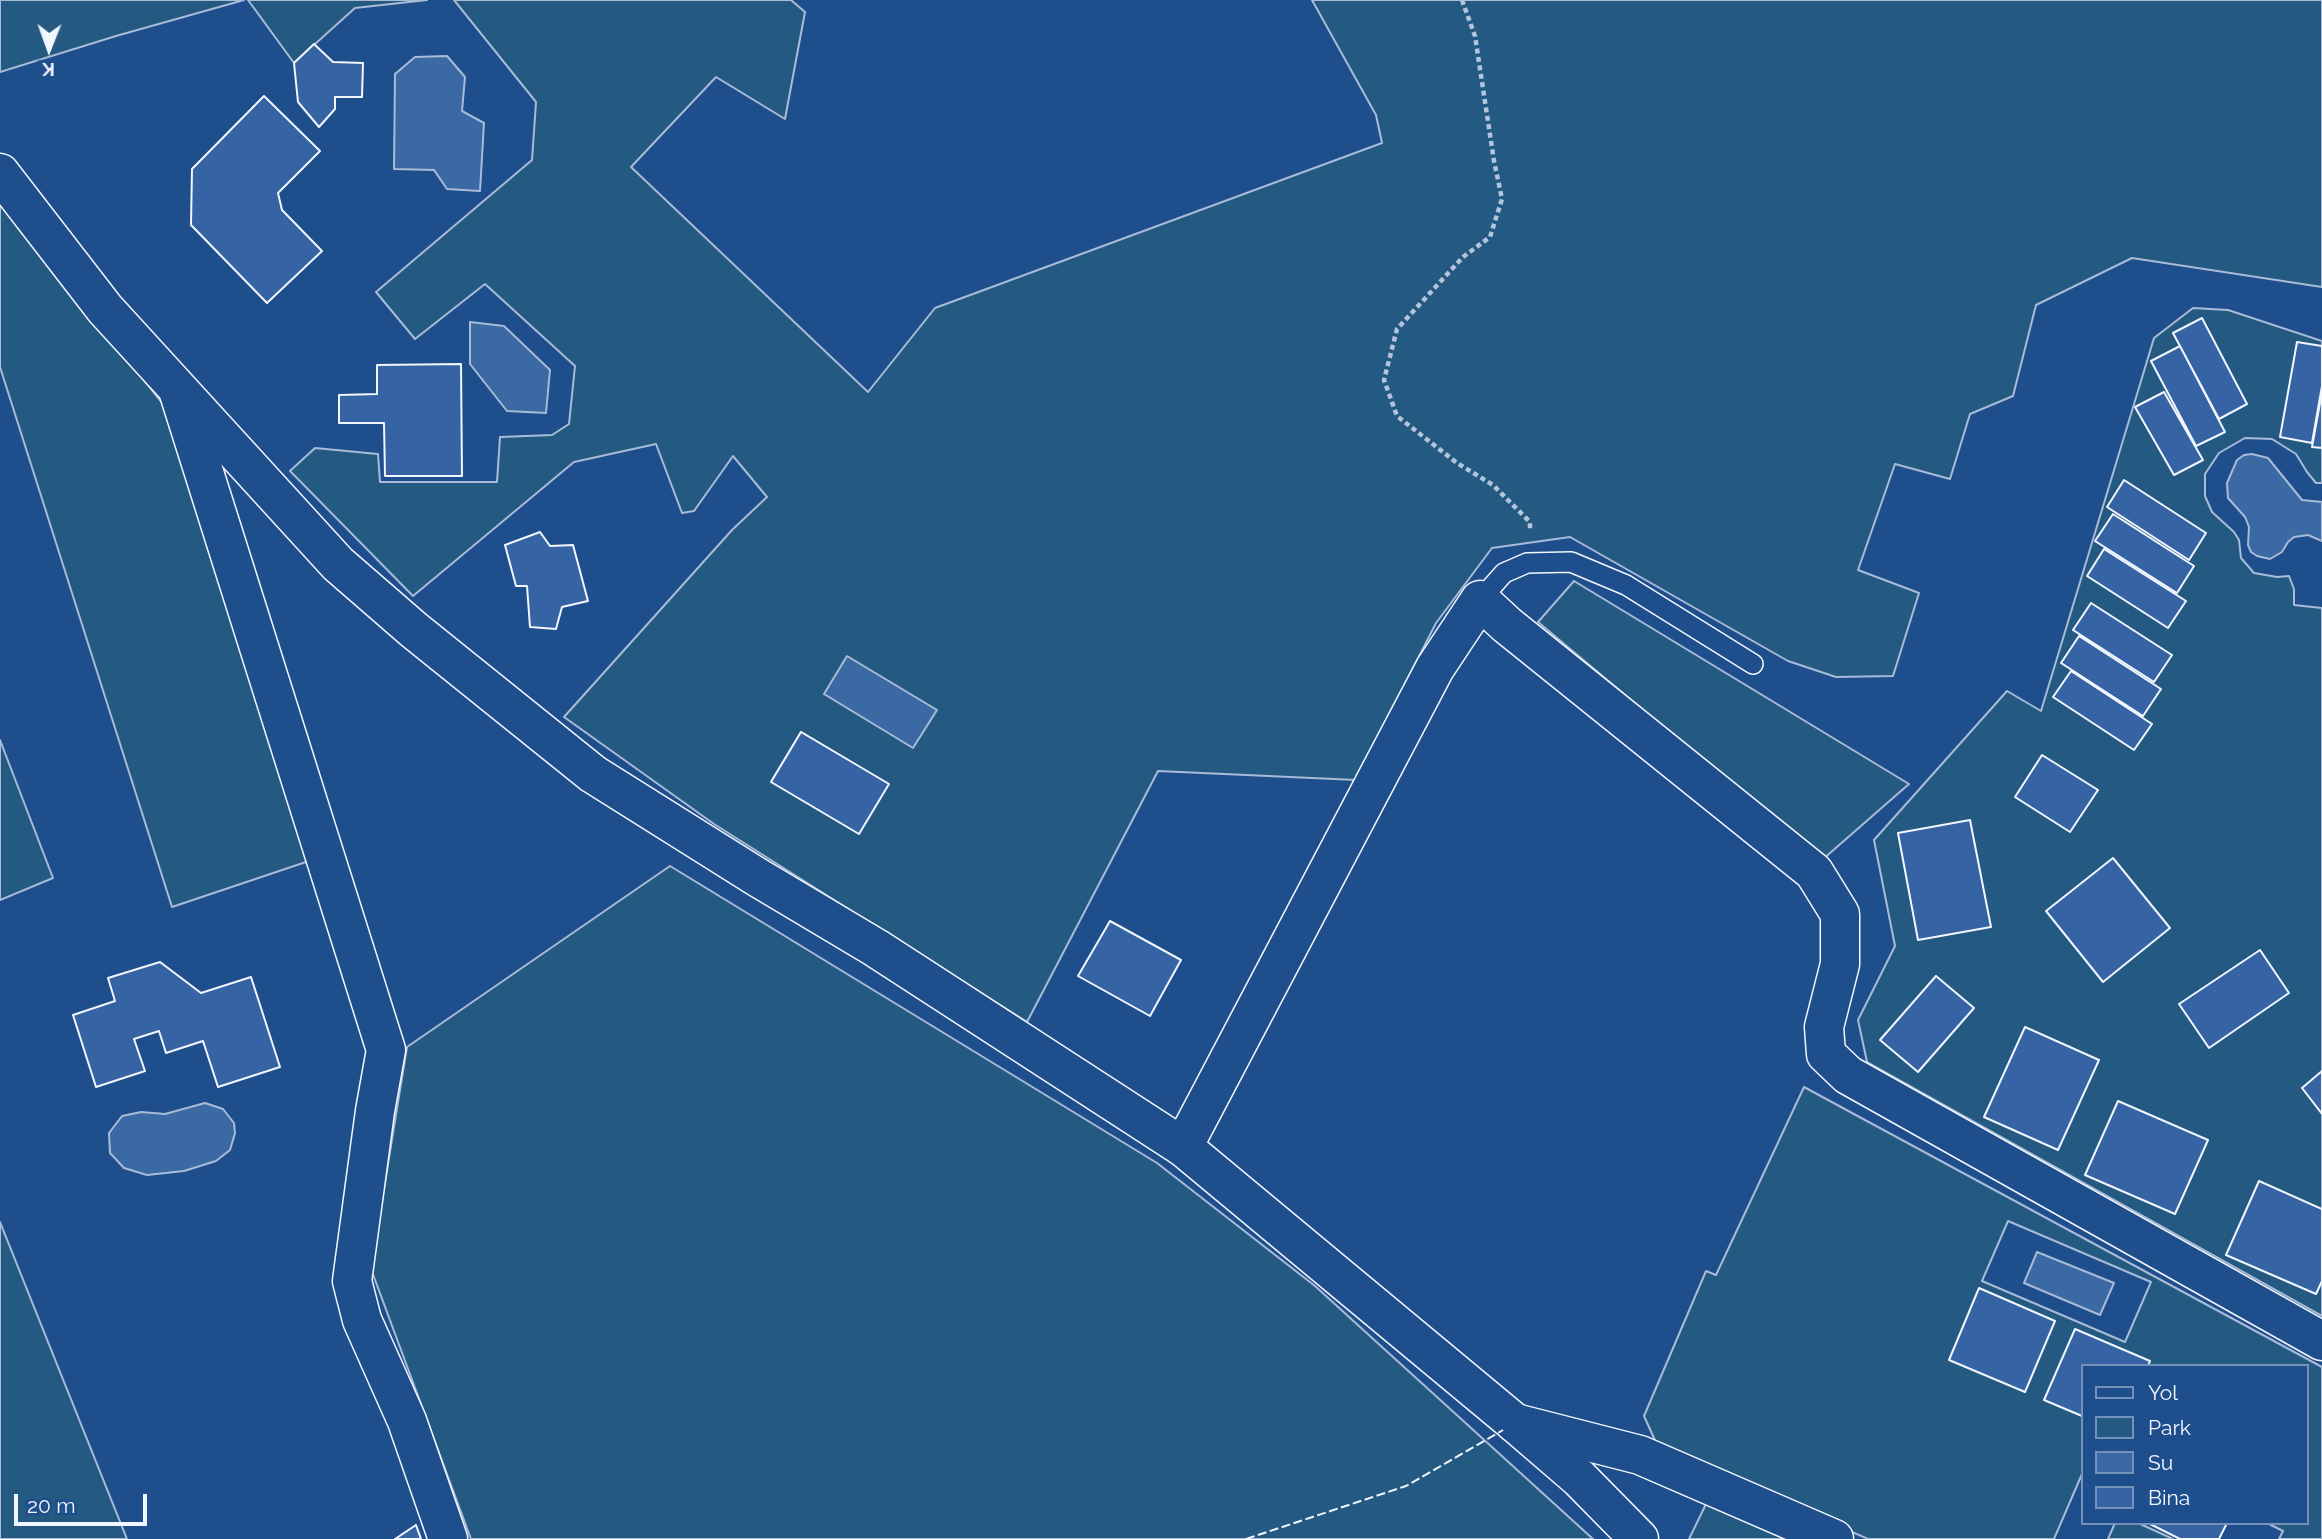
<!DOCTYPE html>
<html>
<head>
<meta charset="utf-8">
<style>
	body { margin:0 }
	#map { position:relative; width:2322px; height:1539px; overflow:hidden; background:#1f4e8c; font-family:Raleway,sans-serif }
	canvas { display:block }
	.legend { position:absolute; left:2081px; top:1364px; width:228px; height:161px; box-sizing:border-box; background:#1f4e8c; border:2px solid #7391ba; margin:0; padding:9px 12px; list-style:none; font-size:21px; color:#f2f6ff }
	.legend li { display:flex; align-items:center; gap:14px; height:35px }
	.legend b { width:35px; border:2px solid #7391ba }
	.north { position:absolute; left:14px; top:14px; width:70px; height:70px; -webkit-text-stroke:5px #1f4e8c; paint-order:stroke; rotate:181deg; font-size:19px; font-weight:700; line-height:28px; text-align:center; color:#f2f6ff }
	.north::after { content:''; display:block; margin:auto; width:24px; height:32px; background:#f2f6ff; clip-path:polygon(50% 0,100% 100%,50% 72%,0 100%) }
	.scale { position:absolute; left:14px; top:1494px; width:133px; height:32px; box-sizing:border-box; border:4px solid #f2f6ff; border-top:0; padding-left:9px; font-size:21px; line-height:24px; white-space:nowrap; color:#f2f6ff; -webkit-text-stroke:5px #1f4e8c; paint-order:stroke }
</style>
</head>
<body>
<div id="map">
<canvas width="2322" height="1539"></canvas>
<ul class="legend">
<li><b style="height:9px;background:#1f4e8c"></b>Yol</li>
<li><b style="height:19px;background:#245a82"></b>Park</li>
<li><b style="height:19px;background:#3b69a3"></b>Su</li>
<li><b style="height:19px;background:#3563a3"></b>Bina</li>
</ul>
<div class="north">K</div>
<div class="scale">20 m</div>
</div>
<script>
const g = document.querySelector('canvas').getContext('2d');
g.lineJoin = 'round';
function fillPath(path, color) {
  g.fillStyle = color;
  g.fill(path, 'evenodd');
}
function toPath(rows) {
  const path = new Path2D();
  for (const r of rows) {
    path.moveTo(r[0], r[1]);
    for (let i = 2; i < r.length; i += 2) path.lineTo(r[i], r[i + 1]);
  }
  return path;
}
function strokePath(path, color, width, dash) {
  g.strokeStyle = color;
  g.lineWidth = width;
  g.lineCap = dash ? 'butt' : 'round';
  g.setLineDash(dash || []);
  g.stroke(path);
}
const green = toPath([
	[0,0,244,0,116,36,0,72,0,0],
	[248,0,427,0,355,8,294,63,248,0],
	[454,0,791,0,805,12,785,119,716,77,631,167,868,392,935,308,1382,143,1376,115,1312,0,2322,0,2322,287,2132,258,2036,305,2013,396,1970,414,1950,479,1895,464,1858,570,1919,593,1893,676,1836,677,1788,661,1570,537,1492,548,1436,623,1356,780,1158,771,1027,1022,714,824,564,717,732,530,767,497,733,456,694,511,682,513,656,444,574,462,413,596,290,471,315,448,378,454,380,482,497,482,500,437,552,435,569,424,575,366,485,284,415,339,376,292,532,160,536,102,454,0],
	[801,732,888,784,771,782,801,732],
	[0,198,162,403,309,861,172,907,0,367,0,198],
	[2193,308,2228,310,2322,341,2322,483,2316,483,2307,472,2296,454,2272,439,2245,438,2219,453,2205,474,2205,496,2212,512,2234,532,2239,540,2241,558,2254,573,2277,577,2289,576,2294,589,2294,605,2322,608,2322,1316,1867,1062,1858,1020,1895,946,1874,840,2007,691,2041,711,2154,338,2193,308],
	[1574,581,1909,784,1822,860,1538,622,1574,581],
	[0,740,53,878,0,900,0,740],
	[670,866,1157,1163,1315,1286,1593,1539,471,1539,371,1269,407,1047,670,866],
	[1804,1087,2322,1367,2322,1539,2279,1539,2283,1531,2267,1523,2306,1523,2306,1366,2082,1366,2082,1474,2054,1539,1868,1539,1658,1447,1644,1416,1706,1271,1716,1275,1804,1087],
	[2008,1221,2151,1282,2125,1342,1982,1281,2008,1221],
	[0,1222,127,1539,0,1539,0,1222],
	[1707,1502,1788,1539,1689,1539,1707,1502],
	[2115,1523,2138,1523,2173,1539,2108,1539,2115,1523]
]);
fillPath(green, '#245a82');
strokePath(green, '#a8bbd7', 2);
const water = toPath([
	[447,56,465,77,462,111,484,123,480,191,447,189,434,170,394,169,395,74,415,57,447,56],
	[470,322,504,326,550,370,546,413,507,411,470,364,470,322],
	[2252,454,2268,458,2302,500,2322,502,2322,541,2308,535,2294,537,2288,542,2282,552,2270,559,2257,556,2251,552,2248,545,2249,527,2245,517,2228,498,2227,483,2237,460,2244,455,2252,454],
	[847,656,937,710,913,748,824,694,847,656],
	[205,1103,223,1109,234,1123,235,1133,230,1150,216,1161,184,1171,147,1175,124,1168,110,1153,109,1133,122,1116,141,1112,165,1114,205,1103],
	[2037,1252,2114,1283,2100,1315,2024,1283,2037,1252]
]);
fillPath(water, '#3b69a3');
strokePath(water, '#a8bbd7', 2);
const building = toPath([
	[314,44,333,62,363,63,362,97,335,97,335,109,319,127,298,102,294,63,314,44],
	[264,96,320,151,278,193,282,210,322,251,267,303,191,225,192,169,264,96],
	[2202,318,2247,404,2219,419,2173,333,2202,318],
	[2297,342,2322,346,2322,386,2312,443,2280,437,2297,342],
	[2180,346,2225,432,2196,446,2151,361,2180,346],
	[461,364,462,476,385,476,384,423,339,423,339,395,377,394,377,365,461,364],
	[2164,392,2203,460,2174,475,2135,407,2164,392],
	[2322,392,2322,448,2312,447,2322,392],
	[2124,480,2206,533,2189,560,2107,507,2124,480],
	[2113,514,2194,566,2177,593,2095,541,2113,514],
	[540,532,550,546,573,545,588,601,562,607,556,629,530,627,527,586,516,586,505,545,540,532],
	[2104,549,2186,601,2168,628,2087,576,2104,549],
	[2091,603,2172,655,2154,682,2073,630,2091,603],
	[2079,636,2161,689,2143,716,2061,663,2079,636],
	[2071,671,2152,724,2134,750,2053,697,2071,671],
	[801,732,889,784,859,834,771,782,801,732],
	[2042,755,2098,790,2070,832,2015,797,2042,755],
	[1970,820,1991,927,1918,940,1898,833,1970,820],
	[2113,858,2170,928,2103,982,2046,911,2113,858],
	[1110,921,1181,960,1150,1016,1078,976,1110,921],
	[2260,950,2289,993,2209,1048,2179,1004,2260,950],
	[160,962,201,993,251,977,280,1067,218,1087,203,1041,166,1053,159,1031,134,1039,145,1071,96,1087,73,1015,115,1001,108,978,160,962],
	[1936,976,1974,1008,1918,1072,1880,1040,1936,976],
	[2025,1027,2099,1060,2058,1150,1984,1117,2025,1027],
	[2322,1071,2322,1114,2302,1088,2322,1071],
	[2118,1101,2208,1140,2175,1214,2085,1175,2118,1101],
	[2259,1181,2322,1209,2322,1281,2316,1294,2226,1255,2259,1181],
	[1979,1288,2055,1321,2025,1392,1949,1360,1979,1288],
	[2075,1329,2150,1361,2148,1366,2082,1366,2082,1416,2044,1400,2075,1329],
	[2148,1523,2227,1523,2219,1539,2180,1539,2148,1523],
	[416,1525,421,1539,395,1539,416,1525]
]);
fillPath(building, '#3563a3');
strokePath(building, '#f2f6ff', 2);
const lane = toPath([
	[1480,600,1504,573,1527,563,1571,562,1626,585,1753,664]
]);
const street = toPath([
	[178,390,386,1050,375,1111,352,1281,362,1320,407,1421,448,1539],
	[1183,1147,1435,668,1480,600,1507,625,1814,872,1840,914,1840,964,1824,1027,1826,1054,1848,1075,2322,1341],
	[1515,1423,1640,1455,1834,1539]
]);
const secondary = toPath([
	[0,173,105,309,338,564,414,630,593,774,757,877,876,948,1183,1147,1515,1423,1579,1478,1639,1539]
]);
strokePath(lane, '#f2f6ff', 22);
strokePath(street, '#f2f6ff', 41);
strokePath(secondary, '#f2f6ff', 41);
strokePath(toPath([
	[1462,0,1475,36,1494,161,1502,199,1490,237,1463,257,1397,329,1384,380,1397,416,1457,463,1493,485,1530,522,1530,531]
]), '#b3c4dc', 4.5, [5, 3.5]);
strokePath(lane, '#1f4e8c', 19);
strokePath(street, '#1f4e8c', 38);
strokePath(secondary, '#1f4e8c', 38);
strokePath(toPath([
	[1246,1539,1406,1486,1503,1430]
]), '#f2f6ff', 2, [9, 3.5]);
</script>
</body>
</html>
